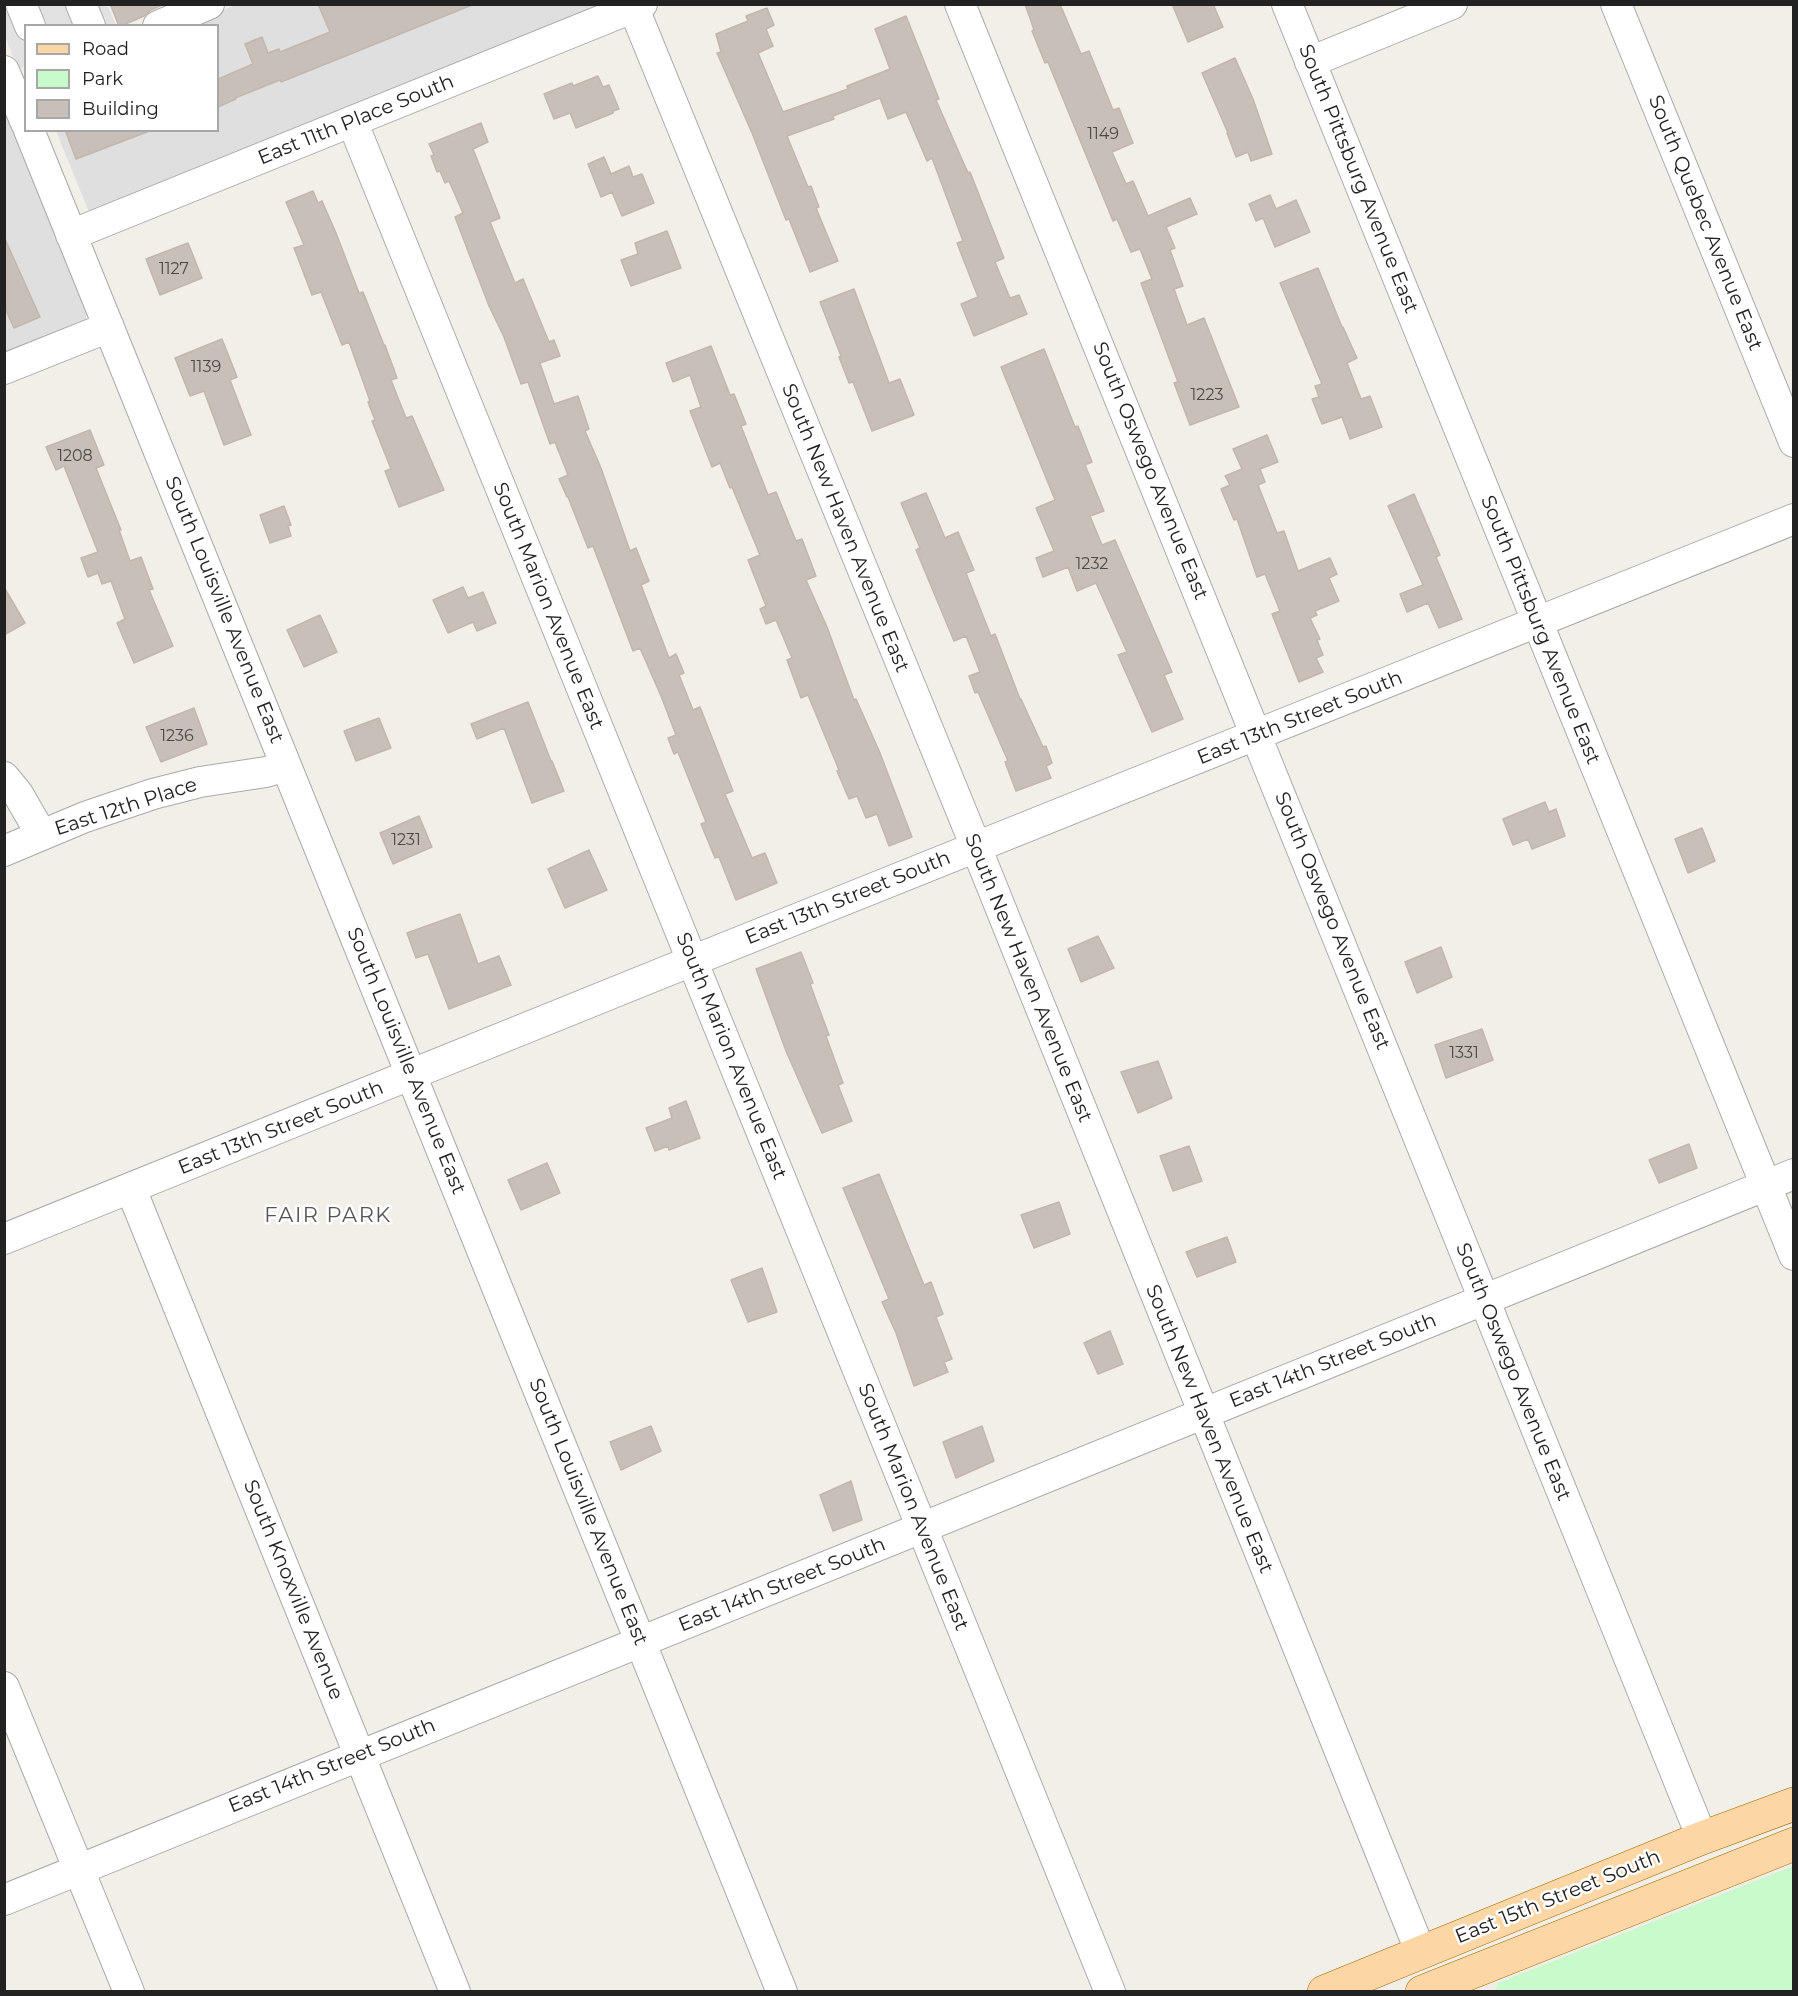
<!DOCTYPE html>
<html>
<head>
<meta charset="utf-8">
<style>
	body { margin:0 }
	#map { position:relative; width:1798px; height:1996px; overflow:hidden; background:#f2efe9; font-family:Montserrat,sans-serif }
	canvas { display:block }
	.frame { position:absolute; inset:0; border:6px solid #222; pointer-events:none }
	.legend { position:absolute; left:24px; top:24px; width:195px; height:108px; box-sizing:border-box; background:#fff; border:2px solid #a7a7a7; margin:0; padding:8px 10px; list-style:none; font-size:18px; color:#222 }
	.legend li { display:flex; align-items:center; gap:12px; height:30px }
	.legend b { width:30px; border:2px solid #a7a7a7 }
</style>
</head>
<body>
<div id="map">
<canvas width="1798" height="1996"></canvas>
<div class="frame"></div>
<ul class="legend">
<li><b style="height:8px;background:#fcd6a4"></b>Road</li>
<li><b style="height:16px;background:#c8facc"></b>Park</li>
<li><b style="height:16px;background:#c7bfb8"></b>Building</li>
</ul>
</div>
<script>
const g = document.querySelector('canvas').getContext('2d');
g.lineJoin = 'round';
function fillPath(path, color) {
  g.fillStyle = color;
  g.fill(path, 'evenodd');
}
function toPath(rows) {
  const path = new Path2D();
  for (const r of rows) {
    path.moveTo(r[0], r[1]);
    for (let i = 2; i < r.length; i += 2) path.lineTo(r[i], r[i + 1]);
  }
  return path;
}
function strokePath(path, color, width, dash) {
  g.strokeStyle = color;
  g.lineWidth = width;
  g.lineCap = dash ? 'butt' : 'round';
  g.setLineDash(dash || []);
  g.stroke(path);
}
function drawText(font, color, halo, rows, align = 'center') {
  g.font = font + ' Montserrat,sans-serif';
  g.lineWidth = 5;
  g.setLineDash([]);
  g.textBaseline = 'middle';
  g.strokeStyle = halo;
  g.fillStyle = color;
  for (const [text, x, y, turn = 0] of rows) {
    g.save();
    g.translate(x, y);
    g.rotate((+turn || 0) * Math.PI / 180);
    g.textAlign = isNaN(turn) ? turn : align;
    if (halo) g.strokeText(text, 0, 0);
    g.fillText(text, 0, 0);
    g.restore();
  }
}
fillPath(toPath([
	[236,5,603,5,89,212,56,131,218,130,218,26,184,25],
	[4,106,87,311,85,324,4,357]
]), '#e0dfdf');
fillPath(toPath([
	[1793,1866,1793,1991,1495,1991,1498,1983]
]), '#c8facc');
fillPath(toPath([
	[5,5,107,5,116,25,26,26,25,66,18,69,5,36]
]), '#e2e2e2');
const building = toPath([
	[110,4,164,4,151,10,144,16,121,26,119,26,110,4],
	[318,4,472,4,472,5,281,82,280,80,235,98,236,99,218,107,218,79,253,64,245,44,262,37,268,53,279,49,280,52,330,32,318,4],
	[1025,4,1060,4,1081,54,1089,51,1113,110,1119,108,1133,143,1112,152,1126,184,1133,181,1148,216,1190,198,1197,214,1166,227,1175,248,1170,250,1183,286,1174,289,1187,325,1204,318,1239,407,1190,425,1174,383,1178,382,1141,283,1152,279,1140,249,1131,252,1117,219,1113,221,1048,62,1045,63,1032,31,1034,30,1025,4],
	[1172,4,1213,4,1223,27,1188,42,1172,4],
	[767,8,774,25,766,29,773,46,758,53,783,112,848,89,847,86,890,69,875,29,906,16,939,99,936,100,968,173,970,172,1004,258,995,262,1010,298,1019,295,1027,314,974,336,961,304,978,297,957,243,963,241,932,158,927,161,906,112,888,119,880,98,833,116,834,119,787,136,808,187,811,186,819,207,816,208,838,261,810,272,789,219,786,220,752,133,717,53,721,52,716,34,748,21,746,16,767,8],
	[1235,58,1253,99,1272,154,1251,161,1248,152,1236,157,1227,133,1228,133,1202,73,1235,58],
	[598,76,603,87,609,85,619,109,613,111,613,113,576,128,570,113,554,119,544,94,572,83,573,86,598,76],
	[481,123,488,142,473,149,500,218,490,222,515,283,523,279,549,342,554,340,560,356,540,363,554,404,578,396,589,429,585,431,601,468,630,551,636,548,649,581,641,585,669,658,676,654,684,673,679,675,693,710,700,707,733,791,725,794,752,858,765,853,777,883,736,900,719,857,715,858,701,824,706,822,678,752,674,754,668,738,676,735,661,696,640,648,633,651,593,546,588,548,568,497,567,497,559,479,568,475,555,442,550,444,528,382,521,384,504,337,489,306,455,217,463,213,449,181,445,183,440,171,437,172,431,156,434,155,429,144,481,123],
	[65,130,147,130,147,132,76,159,65,130],
	[604,157,611,174,629,166,633,177,642,174,654,203,622,216,612,192,601,197,588,164,604,157],
	[313,191,318,203,322,201,336,233,359,293,363,292,384,345,385,345,397,378,391,380,406,418,412,416,444,490,399,507,385,471,391,469,372,421,375,420,368,402,370,401,349,342,342,345,321,292,312,295,294,248,304,245,286,202,313,191],
	[1270,195,1276,209,1296,200,1310,232,1275,247,1263,218,1256,221,1249,204,1270,195],
	[667,231,681,268,631,286,621,260,638,254,635,243,667,231],
	[5,239,40,317,14,328,4,306,5,239],
	[188,243,202,278,160,295,146,259,188,243],
	[1318,268,1342,327,1343,327,1357,358,1347,363,1361,399,1370,396,1382,427,1350,439,1342,417,1322,424,1312,399,1319,397,1315,386,1322,384,1280,283,1318,268],
	[854,289,889,383,900,379,914,415,872,431,853,382,849,383,839,357,841,356,820,302,854,289],
	[222,339,237,377,230,380,251,435,224,445,204,391,190,396,175,358,222,339],
	[711,346,730,395,734,394,746,424,741,426,768,495,776,492,796,541,802,539,816,576,806,580,827,627,854,700,856,699,880,753,912,837,889,846,877,814,866,818,857,796,849,799,837,771,839,770,808,695,801,698,787,660,792,658,776,620,766,624,760,609,766,606,748,560,760,555,732,487,730,488,720,463,712,467,690,411,701,407,690,375,673,382,666,363,711,346],
	[1044,349,1075,427,1078,426,1092,462,1085,465,1104,511,1090,516,1102,545,1115,540,1172,672,1164,675,1183,719,1152,732,1118,655,1127,652,1096,583,1077,591,1068,567,1043,577,1036,558,1054,551,1036,508,1055,500,1001,367,1044,349],
	[90,430,104,465,96,468,121,530,119,530,130,561,141,557,153,589,149,590,173,646,134,663,117,623,125,619,111,581,102,584,98,573,88,577,81,558,98,552,64,466,56,470,46,447,90,430],
	[1267,435,1278,462,1260,469,1265,482,1258,485,1277,533,1284,531,1298,571,1330,558,1337,574,1329,578,1339,601,1315,611,1317,615,1310,618,1320,639,1317,640,1323,655,1316,658,1323,672,1299,682,1272,614,1280,611,1265,574,1257,577,1237,519,1234,520,1221,489,1230,485,1225,476,1242,469,1233,449,1267,435],
	[926,493,945,538,958,532,974,570,966,573,991,636,995,634,1020,699,1021,699,1043,747,1046,746,1052,763,1046,766,1051,778,1016,791,1005,762,1008,761,978,692,975,693,969,676,980,672,966,636,954,641,916,550,920,548,901,503,926,493],
	[1414,494,1440,555,1436,557,1462,619,1439,628,1428,603,1407,612,1400,594,1423,585,1388,506,1414,494],
	[284,506,291,525,288,526,291,536,270,543,260,515,284,506],
	[4,587,25,623,4,635,4,587],
	[463,587,468,598,483,592,496,623,477,631,473,622,448,633,433,600,463,587],
	[320,615,337,652,304,667,287,630,320,615],
	[528,702,551,761,552,761,564,791,532,803,504,728,477,739,471,724,528,702],
	[194,708,207,744,161,762,146,727,194,708],
	[379,718,391,748,356,761,344,731,379,718],
	[1545,802,1549,812,1556,809,1565,836,1532,849,1528,839,1513,845,1503,819,1545,802],
	[419,816,432,847,393,864,380,833,419,816],
	[1702,828,1715,861,1688,873,1675,839,1702,828],
	[589,850,607,890,565,908,548,869,589,850],
	[460,914,478,964,499,956,511,985,449,1009,428,954,416,958,407,933,460,914],
	[1098,936,1114,968,1081,982,1068,949,1098,936],
	[1441,947,1452,977,1417,993,1405,962,1441,947],
	[801,952,813,983,810,984,829,1035,826,1036,843,1083,838,1085,852,1121,822,1133,786,1051,756,969,801,952],
	[1482,1029,1493,1060,1446,1078,1435,1045,1482,1029],
	[1158,1061,1172,1098,1138,1113,1121,1072,1158,1061],
	[686,1101,700,1138,669,1150,668,1146,655,1151,646,1128,672,1118,669,1108,686,1101],
	[1689,1144,1697,1168,1659,1183,1649,1160,1689,1144],
	[1189,1146,1202,1181,1173,1191,1160,1156,1189,1146],
	[547,1163,560,1193,521,1210,508,1180,547,1163],
	[879,1174,924,1285,931,1282,943,1314,936,1317,952,1359,944,1362,948,1372,914,1386,896,1333,882,1302,889,1299,843,1188,879,1174],
	[1059,1202,1070,1234,1034,1248,1021,1215,1059,1202],
	[1227,1237,1236,1262,1197,1277,1186,1252,1227,1237],
	[762,1268,777,1312,748,1322,731,1280,762,1268],
	[1110,1331,1123,1364,1098,1374,1084,1343,1110,1331],
	[651,1426,661,1451,621,1470,610,1442,651,1426],
	[982,1426,994,1461,956,1478,943,1442,982,1426],
	[851,1481,862,1520,833,1531,820,1495,851,1481]
]);
fillPath(building, '#c7bfb8');
strokePath(building, '#c4b6ab', 1.5);
const minor = toPath([
	[21,4,30,26],
	[81,4,90,26],
	[632,4,976,847,1421,1953],
	[960,4,1702,1838],
	[1287,4,1794,1255],
	[1616,4,1794,442],
	[158,26,209,4],
	[1310,62,1452,4],
	[4,71,26,123],
	[352,121,1110,1992],
	[29,130,782,1992],
	[71,235,642,4],
	[4,369,109,327],
	[4,777,18,794,41,834],
	[4,851,85,817,153,794,200,782,266,772,286,766],
	[131,1189,455,1992],
	[4,1239,667,971,1794,519],
	[4,1687,129,1992],
	[4,1900,1794,1174]
]);
const major = toPath([
	[1324,1992,1702,1838,1794,1804],
	[1422,1992,1794,1844]
]);
strokePath(minor, '#a9a9a9', 32);
strokePath(major, '#a06b00', 34);
strokePath(minor, '#fff', 30);
strokePath(major, '#fcd6a4', 33);
drawText('16px', '#4b4948', null, [
	["1149",1103,134],
	["1127",174,269],
	["1139",206,367],
	["1223",1207,395],
	["1208",75,456],
	["1232",1092,564],
	["1236",177,736],
	["1231",406,840],
	["1331",1464,1053]
]);
drawText('20px', '#222', '#fff', [
	["East 11th Place South",356,120,-22],
	["South Pittsburg Avenue East",1358,179,68],
	["South Quebec Avenue East",1705,223,68],
	["South Oswego Avenue East",1150,471,68],
	["South New Haven Avenue East",845,528,68],
	["South Marion Avenue East",548,606,68],
	["South Louisville Avenue East",224,610,68],
	["South Pittsburg Avenue East",1540,630,68],
	["East 13th Street South",1300,718,-22],
	["East 12th Place",126,807,-18],
	["East 13th Street South",848,898,-22],
	["South Oswego Avenue East",1332,921,68],
	["South New Haven Avenue East",1028,978,68],
	["South Marion Avenue East",731,1056,68],
	["South Louisville Avenue East",406,1061,68],
	["East 13th Street South",281,1128,-22],
	["East 14th Street South",1333,1361,-22],
	["South Oswego Avenue East",1513,1372,68],
	["South New Haven Avenue East",1209,1429,68],
	["South Marion Avenue East",913,1507,68],
	["South Louisville Avenue East",588,1512,68],
	["East 14th Street South",782,1585,-22],
	["South Knoxville Avenue",293,1590,68],
	["East 14th Street South",332,1766,-22],
	["East 15th Street South",1558,1897,-22]
]);
g.letterSpacing = '1.5px';
drawText('21px', '#555', '#fff', [
	["FAIR PARK",328,1216]
]);
g.letterSpacing = '0px';
</script>
</body>
</html>
